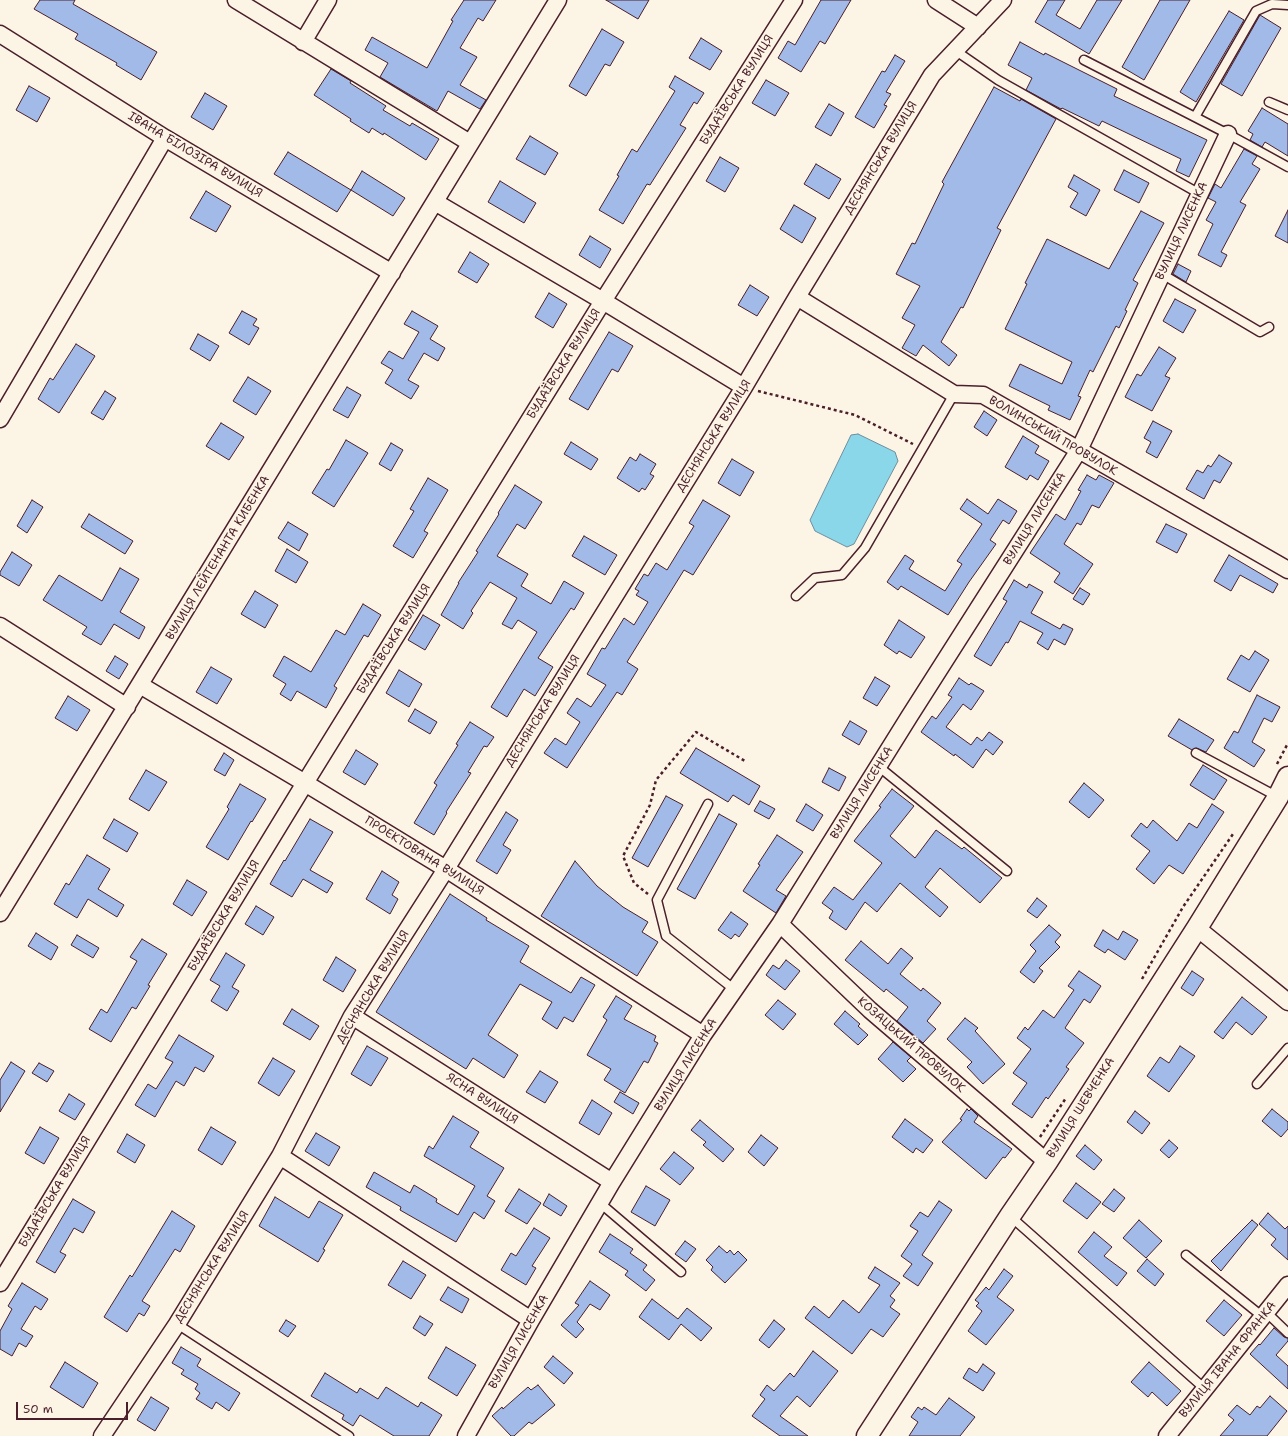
<!DOCTYPE html>
<html>
<head>
<meta charset="utf-8">
<style>
	body { margin:0 }
	#map { position:relative; width:1288px; height:1436px; overflow:hidden; background:#fcf5e5; font-family:"Shantell Sans",sans-serif }
	canvas { display:block }
	.scale { position:absolute; left:16px; top:1402px; width:112px; height:18px; box-sizing:border-box; border:2px solid #4a1f2b; border-top:0; padding-left:5px; font-size:12px; line-height:14px; white-space:nowrap; color:#4a1f2b; -webkit-text-stroke:3px #fcf5e5; paint-order:stroke }
</style>
</head>
<body>
<div id="map">
<canvas width="1288" height="1436"></canvas>
<div class="scale">50 m</div>
</div>
<script>
const g = document.querySelector('canvas').getContext('2d');
g.lineJoin = 'round';
function fillPath(path, color) {
  g.fillStyle = color;
  g.fill(path, 'evenodd');
}
function toPath(rows) {
  const path = new Path2D();
  for (const r of rows) {
    path.moveTo(r[0], r[1]);
    for (let i = 2; i < r.length; i += 2) path.lineTo(r[i], r[i + 1]);
  }
  return path;
}
function strokePath(path, color, width, dash) {
  g.strokeStyle = color;
  g.lineWidth = width;
  g.lineCap = dash ? 'butt' : 'round';
  g.setLineDash(dash || []);
  g.stroke(path);
}
function drawText(font, color, halo, rows, align = 'center') {
  g.font = font + ' "Shantell Sans",sans-serif';
  g.lineWidth = 3.5;
  g.setLineDash([]);
  g.textBaseline = 'middle';
  g.strokeStyle = halo;
  g.fillStyle = color;
  for (const [text, x, y, turn = 0] of rows) {
    g.save();
    g.translate(x, y);
    g.rotate((+turn || 0) * Math.PI / 180);
    g.textAlign = isNaN(turn) ? turn : align;
    if (halo) g.strokeText(text, 0, 0);
    g.fillText(text, 0, 0);
    g.restore();
  }
}
const water = toPath([
	[858,434,895,452,898,461,854,544,847,547,815,531,810,520,851,435,858,434]
]);
fillPath(water, '#8ad7e9');
strokePath(water, '#708d9d', 1);
const building = toPath([
	[40,0,75,0,73,4,157,52,141,80,116,65,117,63,75,39,78,34,34,9,40,0],
	[464,0,496,0,483,21,478,18,460,48,477,57,460,85,486,100,480,109,448,91,437,111,380,77,388,63,365,50,372,37,427,68,453,21,451,20,464,0],
	[606,0,649,0,638,19,606,0],
	[821,0,851,0,825,44,820,41,801,72,778,58,788,41,795,45,821,0],
	[1048,0,1065,0,1056,15,1080,29,1097,0,1122,0,1089,54,1035,22,1048,0],
	[1160,0,1190,0,1144,80,1122,67,1160,0],
	[1229,11,1244,20,1196,102,1180,92,1229,11],
	[1260,15,1281,28,1242,96,1221,84,1260,15],
	[602,29,624,42,610,66,605,64,586,96,569,86,602,29],
	[701,38,722,51,710,70,689,58,701,38],
	[1020,42,1044,55,1045,53,1117,89,1114,96,1207,140,1189,177,1176,171,1181,159,1102,121,1099,126,1062,108,1061,109,1026,90,1032,78,1008,65,1020,42],
	[895,55,905,61,886,92,891,94,884,105,887,106,874,128,855,117,882,71,885,72,895,55],
	[331,69,351,81,350,83,386,106,383,110,410,126,412,123,439,139,426,160,384,133,383,135,372,128,369,133,350,121,351,119,314,95,331,69],
	[675,76,704,93,697,104,694,102,680,125,686,128,650,185,647,184,623,224,599,210,619,176,617,175,632,149,637,152,675,91,669,87,675,76],
	[766,80,789,93,775,116,752,103,766,80],
	[29,86,50,98,37,122,16,110,29,86],
	[994,87,1020,101,1021,99,1056,119,997,228,1001,230,963,308,961,307,941,342,957,355,949,366,923,345,916,356,902,348,915,325,902,318,920,286,896,274,912,243,915,244,944,184,942,182,994,87],
	[205,93,227,106,213,130,191,117,205,93],
	[829,104,844,113,831,136,815,127,829,104],
	[1262,108,1288,124,1288,156,1265,142,1262,147,1250,140,1253,134,1248,131,1262,108],
	[530,136,558,153,545,175,516,159,530,136],
	[1244,149,1257,156,1252,164,1260,169,1240,202,1246,205,1221,252,1227,255,1221,267,1198,255,1213,224,1206,220,1216,202,1208,198,1215,184,1221,188,1244,149],
	[288,152,351,190,337,212,274,174,288,152],
	[720,157,739,168,725,192,706,181,720,157],
	[816,164,841,179,829,199,804,184,816,164],
	[1124,170,1149,183,1139,203,1114,190,1124,170],
	[362,171,405,198,393,216,351,190,362,171],
	[1074,175,1100,190,1086,216,1070,207,1078,193,1068,187,1074,175],
	[500,181,536,203,524,223,488,202,500,181],
	[206,191,231,206,216,232,190,218,206,191],
	[794,205,816,218,802,243,780,229,794,205],
	[1288,210,1288,243,1275,236,1288,210],
	[1141,211,1164,223,1133,280,1138,283,1125,310,1127,311,1119,328,1116,326,1093,372,1090,370,1078,396,1081,397,1070,420,1048,410,1050,406,1009,386,1020,364,1062,384,1072,362,1005,329,1027,284,1025,283,1047,239,1109,269,1141,211],
	[590,236,611,249,600,268,579,255,590,236],
	[470,252,489,264,477,283,458,272,470,252],
	[1178,264,1191,271,1186,282,1173,274,1178,264],
	[750,285,769,297,757,316,738,305,750,285],
	[549,293,567,304,553,328,535,317,549,293],
	[1175,299,1196,310,1183,333,1163,321,1175,299],
	[242,311,257,319,253,325,259,328,249,345,229,333,242,311],
	[412,311,438,326,430,339,445,348,438,361,424,353,408,380,419,386,411,399,385,383,393,370,381,363,389,351,403,359,419,332,404,324,412,311],
	[609,332,633,346,618,372,612,369,588,410,569,399,609,332],
	[198,334,219,346,210,361,190,349,198,334],
	[76,344,95,356,59,413,38,399,50,378,53,380,76,344],
	[1159,347,1176,358,1165,376,1170,378,1152,411,1125,397,1137,374,1141,376,1159,347],
	[248,377,271,391,256,415,233,401,248,377],
	[347,387,361,395,348,418,333,410,347,387],
	[105,391,116,398,103,420,91,413,105,391],
	[984,411,997,420,987,436,974,427,984,411],
	[1153,421,1172,431,1157,458,1146,452,1151,442,1144,438,1153,421],
	[221,423,244,437,229,460,206,446,221,423],
	[1023,436,1039,446,1035,453,1049,461,1038,480,1030,475,1027,480,1005,467,1023,436],
	[346,440,368,453,334,507,312,493,327,469,329,470,346,440],
	[571,442,598,459,591,470,564,454,571,442],
	[391,443,403,450,391,471,379,464,391,443],
	[640,454,656,464,650,474,654,476,645,490,642,488,639,492,617,478,630,457,636,461,640,454],
	[1219,455,1232,463,1220,483,1214,480,1204,499,1186,489,1197,470,1203,473,1208,465,1211,467,1219,455],
	[732,459,754,472,740,496,718,483,732,459],
	[1087,475,1096,480,1099,475,1114,483,1099,508,1092,505,1081,525,1077,523,1064,544,1093,564,1073,594,1054,582,1060,573,1030,553,1056,514,1065,520,1081,491,1078,490,1087,475],
	[428,478,448,490,424,531,428,533,413,558,393,546,414,511,410,509,428,478],
	[515,485,542,502,525,529,517,524,497,556,528,574,521,586,551,604,564,581,584,593,574,610,571,608,538,658,553,667,535,696,524,689,507,717,491,707,537,632,518,620,512,629,502,624,517,598,490,582,471,611,473,613,463,629,441,615,459,583,458,583,478,552,476,551,499,514,498,513,515,485],
	[967,499,988,514,998,499,1017,511,1009,524,1003,520,990,540,996,544,969,582,948,615,901,586,898,590,887,582,905,555,914,561,909,569,945,591,962,564,957,561,982,524,960,509,967,499],
	[32,500,43,507,27,533,17,526,32,500],
	[703,500,730,516,693,575,684,570,627,662,638,669,622,695,617,692,567,768,544,753,555,738,566,745,580,722,567,713,577,698,591,707,606,685,587,674,602,648,605,649,624,618,634,625,648,602,636,595,639,591,635,589,644,574,648,576,656,563,667,570,694,526,689,523,703,500],
	[89,514,133,541,125,554,81,527,89,514],
	[288,522,308,534,299,551,278,538,288,522],
	[1166,524,1187,534,1177,553,1156,542,1166,524],
	[584,536,617,555,605,575,572,556,584,536],
	[287,549,308,562,296,583,275,571,287,549],
	[12,552,32,565,19,586,0,575,0,572,12,552],
	[1229,555,1278,584,1273,593,1240,575,1231,591,1214,581,1229,555],
	[120,568,139,579,120,612,145,627,139,639,114,624,101,645,82,634,87,627,43,600,59,575,102,601,120,568],
	[1014,580,1027,588,1029,584,1043,592,1031,613,1060,629,1063,624,1073,629,1065,645,1054,639,1048,650,1037,643,1043,633,1020,621,1008,643,1006,642,991,666,974,656,1007,601,1003,599,1014,580],
	[1080,588,1090,594,1083,605,1073,599,1080,588],
	[255,591,278,605,265,628,241,614,255,591],
	[363,604,381,615,368,637,364,635,334,686,337,688,326,708,297,691,291,701,280,694,286,684,273,676,284,656,311,672,336,630,345,635,363,604],
	[423,615,440,625,425,650,408,640,423,615],
	[899,620,925,637,911,658,899,651,897,654,884,645,899,620],
	[1255,651,1269,660,1250,692,1227,679,1241,655,1249,660,1255,651],
	[115,656,128,664,119,679,106,671,115,656],
	[211,667,232,679,217,704,196,692,211,667],
	[399,670,422,684,409,707,386,693,399,670],
	[875,677,890,686,877,706,863,698,875,677],
	[959,678,969,685,971,683,984,691,971,710,963,704,946,727,971,745,977,737,982,741,989,732,1003,742,993,755,986,749,973,768,955,754,954,756,921,732,932,716,936,719,952,697,948,695,959,678],
	[1257,695,1280,707,1272,722,1264,718,1252,742,1265,750,1254,767,1224,748,1234,731,1238,733,1257,695],
	[68,696,90,710,77,731,55,718,68,696],
	[415,709,437,722,430,734,408,721,415,709],
	[1179,719,1214,740,1206,752,1196,748,1192,750,1168,736,1179,719],
	[850,721,867,731,859,745,842,735,850,721],
	[470,722,494,737,487,747,484,746,468,772,471,773,446,812,447,813,434,835,414,823,437,785,434,783,458,745,456,744,470,722],
	[696,748,760,786,749,805,733,795,728,802,680,773,696,748],
	[356,750,378,764,365,785,343,772,356,750],
	[224,753,234,760,225,776,214,770,224,753],
	[1203,765,1227,780,1214,800,1190,785,1203,765],
	[829,768,846,777,839,791,822,782,829,768],
	[146,770,167,782,149,811,129,799,146,770],
	[1084,783,1104,800,1089,818,1069,802,1084,783],
	[240,784,266,799,252,822,251,821,228,860,206,847,229,809,227,807,240,784],
	[892,789,914,806,890,836,915,858,936,830,962,849,964,847,1002,878,980,903,940,868,925,887,948,907,940,917,900,883,877,912,865,902,846,930,829,918,833,911,822,903,834,887,853,900,882,863,854,841,881,807,879,806,892,789],
	[666,796,683,805,648,867,632,858,666,796],
	[760,801,775,809,769,819,754,811,760,801],
	[806,804,823,815,813,831,796,821,806,804],
	[1212,804,1224,812,1183,874,1169,865,1154,884,1136,869,1150,851,1131,836,1141,823,1147,828,1153,820,1177,841,1189,823,1197,828,1212,804],
	[506,812,518,820,503,845,511,850,497,874,476,861,506,812],
	[719,814,737,824,695,899,677,889,719,814],
	[114,819,138,833,127,852,103,838,114,819],
	[310,819,333,832,310,870,333,883,327,893,303,879,292,897,270,884,284,860,285,861,310,819],
	[777,835,803,852,776,890,786,896,776,913,743,891,760,865,758,864,777,835],
	[87,855,110,869,98,889,124,905,117,917,88,899,77,918,54,904,66,883,69,885,87,855],
	[575,861,597,886,623,907,648,922,642,932,658,942,637,976,541,916,575,861],
	[382,871,399,882,392,895,398,899,390,914,366,899,382,871],
	[187,880,207,892,192,916,173,904,187,880],
	[450,894,487,918,486,920,529,946,520,962,571,993,581,977,595,985,573,1022,564,1017,557,1029,542,1019,552,1002,520,984,488,1035,518,1055,504,1078,473,1058,466,1069,376,1012,450,894],
	[1037,898,1047,906,1037,918,1027,911,1037,898],
	[256,906,274,917,263,935,245,924,256,906],
	[731,912,748,924,739,937,735,934,731,939,718,930,731,912],
	[1049,925,1061,935,1055,942,1060,947,1039,968,1043,971,1034,983,1020,972,1036,951,1030,945,1049,925],
	[1103,930,1118,940,1123,931,1138,940,1125,960,1108,949,1105,953,1094,946,1103,930],
	[36,933,58,947,51,960,28,946,36,933],
	[77,935,99,948,93,958,71,945,77,935],
	[142,939,167,954,148,985,150,986,136,1009,132,1007,111,1042,89,1029,101,1009,107,1013,137,961,130,957,142,939],
	[861,941,888,964,901,948,913,958,900,974,921,991,923,988,941,1003,927,1021,936,1029,923,1043,897,1021,908,1007,886,989,884,992,845,960,861,941],
	[226,953,245,965,232,987,239,991,227,1011,211,1001,220,986,210,980,226,953],
	[336,957,356,970,343,992,323,980,336,957],
	[786,960,800,971,785,990,766,975,773,965,779,969,786,960],
	[1079,971,1101,986,1090,1003,1084,999,1065,1028,1084,1043,1066,1067,1069,1069,1048,1099,1046,1097,1032,1118,1012,1104,1027,1083,1013,1073,1031,1049,1017,1038,1025,1027,1028,1030,1043,1010,1054,1018,1074,990,1068,986,1079,971],
	[1192,971,1204,979,1193,996,1181,988,1192,971],
	[616,996,632,1006,624,1019,656,1036,654,1041,658,1043,648,1063,644,1061,625,1093,604,1080,611,1069,587,1055,607,1020,603,1017,616,996],
	[1242,997,1267,1017,1252,1035,1236,1022,1223,1039,1214,1032,1242,997],
	[778,1000,796,1014,783,1030,765,1015,778,1000],
	[292,1009,319,1026,310,1040,283,1024,292,1009],
	[845,1011,860,1024,858,1026,868,1035,858,1045,834,1024,845,1011],
	[965,1018,978,1028,975,1031,1005,1064,983,1084,967,1067,972,1062,947,1039,965,1018],
	[179,1035,214,1056,204,1072,195,1067,184,1086,176,1081,155,1117,135,1105,148,1084,156,1089,173,1062,165,1058,179,1035],
	[893,1042,911,1057,907,1061,916,1069,903,1082,878,1059,893,1042],
	[367,1046,388,1058,371,1086,351,1074,367,1046],
	[1180,1046,1195,1056,1169,1092,1147,1076,1160,1057,1169,1063,1180,1046],
	[273,1058,295,1071,279,1096,258,1083,273,1058],
	[11,1062,25,1071,0,1112,0,1080,11,1062],
	[39,1063,54,1071,47,1082,32,1073,39,1063],
	[540,1071,558,1082,545,1103,526,1092,540,1071],
	[620,1092,639,1103,633,1114,614,1102,620,1092],
	[69,1094,85,1104,75,1120,59,1111,69,1094],
	[592,1100,612,1113,599,1135,579,1123,592,1100],
	[967,1109,969,1111,971,1109,978,1116,974,1122,1012,1149,1005,1158,1003,1157,986,1179,942,1142,962,1120,960,1119,967,1109],
	[1272,1109,1288,1122,1288,1129,1281,1137,1262,1121,1272,1109],
	[1135,1111,1150,1123,1142,1134,1127,1122,1135,1111],
	[453,1116,479,1132,470,1147,504,1168,487,1196,495,1201,484,1219,474,1212,456,1242,400,1210,401,1207,366,1187,374,1172,410,1193,414,1185,437,1199,436,1202,458,1215,475,1186,424,1156,429,1146,433,1149,453,1116],
	[905,1119,933,1140,923,1153,916,1148,913,1153,892,1137,905,1119],
	[700,1120,734,1149,723,1162,703,1145,706,1142,691,1130,700,1120],
	[40,1127,59,1138,44,1164,25,1153,40,1127],
	[211,1127,236,1142,222,1165,198,1150,211,1127],
	[316,1133,340,1147,329,1166,305,1151,316,1133],
	[127,1134,145,1145,135,1163,117,1152,127,1134],
	[761,1135,778,1148,764,1166,748,1152,761,1135],
	[1169,1140,1178,1148,1169,1158,1160,1150,1169,1140],
	[1085,1145,1102,1160,1094,1170,1076,1156,1085,1145],
	[674,1152,694,1168,680,1185,660,1169,674,1152],
	[1076,1183,1101,1202,1087,1219,1063,1201,1076,1183],
	[646,1186,670,1200,655,1226,631,1212,646,1186],
	[519,1189,541,1203,527,1224,505,1211,519,1189],
	[1114,1189,1125,1198,1114,1212,1102,1204,1114,1189],
	[549,1194,567,1206,561,1216,543,1205,549,1194],
	[275,1197,309,1218,319,1201,343,1215,323,1249,325,1250,318,1262,259,1226,275,1197],
	[73,1199,95,1212,83,1233,74,1228,60,1252,66,1255,55,1273,36,1262,73,1199],
	[939,1201,952,1210,922,1255,933,1263,918,1286,903,1276,912,1264,901,1256,918,1231,910,1226,920,1212,928,1217,939,1201],
	[172,1211,195,1226,180,1252,175,1249,142,1301,150,1306,144,1316,139,1313,127,1332,104,1317,130,1275,132,1277,172,1211],
	[1268,1213,1285,1229,1288,1226,1288,1260,1271,1245,1276,1239,1259,1224,1268,1213],
	[1139,1220,1162,1241,1146,1258,1123,1238,1139,1220],
	[1252,1220,1258,1225,1221,1271,1211,1261,1252,1220],
	[534,1228,550,1238,532,1266,536,1268,526,1285,501,1270,511,1253,516,1256,534,1228],
	[1094,1232,1112,1247,1104,1256,1127,1273,1117,1286,1078,1252,1094,1232],
	[610,1234,633,1249,630,1253,647,1265,643,1270,655,1280,646,1291,625,1275,628,1271,599,1252,610,1234],
	[685,1241,696,1249,686,1262,675,1254,685,1241],
	[719,1246,727,1253,730,1250,734,1255,738,1251,747,1260,725,1283,711,1270,713,1267,706,1260,719,1246],
	[1147,1259,1164,1274,1155,1286,1137,1271,1147,1259],
	[403,1261,426,1275,411,1299,388,1285,403,1261],
	[875,1267,900,1283,890,1296,895,1300,890,1307,900,1314,883,1337,871,1329,852,1354,805,1318,814,1306,829,1318,843,1300,859,1313,880,1285,868,1278,875,1267],
	[1004,1269,1013,1276,997,1297,1014,1310,986,1345,968,1331,982,1311,976,1306,979,1303,975,1300,986,1287,989,1290,1004,1269],
	[590,1281,610,1295,600,1310,590,1304,577,1322,584,1329,576,1338,561,1325,579,1305,575,1303,590,1281],
	[22,1283,48,1299,41,1310,35,1306,21,1329,33,1336,26,1347,19,1343,12,1356,0,1349,0,1331,12,1309,8,1306,22,1283],
	[448,1287,469,1299,462,1313,440,1300,448,1287],
	[652,1299,678,1319,687,1308,712,1328,701,1341,681,1324,669,1340,639,1317,652,1299],
	[1224,1300,1242,1315,1224,1336,1206,1321,1224,1300],
	[420,1316,433,1324,425,1336,413,1328,420,1316],
	[286,1320,296,1326,288,1337,279,1331,286,1320],
	[774,1320,785,1329,769,1348,759,1340,774,1320],
	[1274,1328,1284,1337,1288,1338,1288,1341,1276,1355,1288,1366,1288,1389,1250,1354,1259,1344,1260,1345,1274,1328],
	[181,1347,201,1359,197,1366,240,1393,229,1411,216,1402,212,1409,196,1399,200,1393,195,1389,198,1384,181,1374,184,1370,172,1363,181,1347],
	[446,1347,476,1365,457,1396,428,1378,446,1347],
	[813,1351,838,1371,810,1407,797,1396,780,1416,808,1436,780,1436,752,1416,765,1399,760,1395,767,1385,774,1391,790,1373,794,1377,813,1351],
	[553,1356,573,1373,564,1384,544,1367,553,1356],
	[65,1362,98,1383,83,1408,50,1387,65,1362],
	[1149,1362,1181,1391,1167,1406,1152,1392,1148,1397,1131,1382,1149,1362],
	[983,1364,995,1373,983,1391,963,1378,969,1368,977,1373,983,1364],
	[325,1373,357,1393,360,1388,378,1399,386,1387,418,1407,421,1402,442,1415,429,1436,394,1436,360,1415,353,1426,342,1419,344,1415,311,1396,325,1373],
	[538,1385,555,1405,532,1424,529,1422,514,1436,511,1436,492,1416,502,1407,503,1409,528,1387,531,1390,538,1385],
	[1270,1396,1287,1411,1267,1436,1220,1436,1234,1420,1228,1415,1237,1405,1250,1415,1257,1406,1260,1408,1270,1396],
	[151,1397,169,1408,155,1431,137,1420,151,1397],
	[949,1398,975,1417,960,1436,909,1436,918,1422,911,1417,918,1407,922,1410,924,1407,936,1415,949,1398]
]);
fillPath(building, '#a2bae7');
strokePath(building, '#4a1f2b', 1);
const service = toPath([
	[956,51,998,80,1200,194],
	[1084,60,1228,134,1288,167],
	[1269,102,1288,110],
	[1195,117,1256,11,1272,4,1288,5],
	[1162,274,1260,332,1269,327],
	[796,596,815,578,842,575,865,548,954,394],
	[1196,753,1278,797],
	[878,766,1007,871],
	[708,804,657,900,666,936,735,990],
	[1257,1084,1288,1048],
	[600,1203,681,1272],
	[1010,1216,1205,1389],
	[1186,1255,1263,1317],
	[1266,1312,1288,1333],
	[177,1324,349,1436]
]);
const minor = toPath([
	[236,0,470,143],
	[936,0,978,27],
	[0,34,165,138,392,273],
	[303,42,328,0],
	[435,202,603,301,744,387],
	[797,297,954,394,983,395,1288,570],
	[0,419,165,138],
	[0,626,127,707],
	[140,685,305,783,446,869,703,1035],
	[0,913,558,0],
	[780,924,870,1010,1047,1162],
	[1197,928,1288,1002],
	[352,1016,612,1182],
	[280,1156,531,1320],
	[0,1283,305,783,603,301,794,0],
	[102,1436,177,1324,280,1156,352,1016,446,869,744,387,797,297,932,75,1003,0],
	[466,1436,531,1320,612,1182,703,1035,780,924,909,717,1079,450,1228,134],
	[1167,1436,1288,1285]
]);
const tertiary = toPath([
	[867,1436,1010,1216,1047,1162,1197,928,1278,797,1288,777]
]);
strokePath(service, '#4a1f2b', 11);
strokePath(minor, '#4a1f2b', 19);
strokePath(tertiary, '#4a1f2b', 23);
strokePath(toPath([
	[758,391,855,415,913,444],
	[1277,764,1288,743],
	[648,894,634,883,623,856,650,805,656,780,696,732,745,761],
	[1142,979,1183,907,1233,834],
	[1040,1137,1066,1098]
]), '#4a1f2b', 2.5, [3, 3]);
strokePath(service, '#fcf5e5', 8);
strokePath(minor, '#fcf5e5', 16);
strokePath(tertiary, '#fcf5e5', 20);
drawText('12px', '#4a1f2b', '#fcf5e5', [
	["БУДАЇВСЬКА ВУЛИЦЯ",737,90,-58],
	["ІВАНА БІЛОЗІРА ВУЛИЦЯ",195,155,31],
	["ДЕСНЯНСЬКА ВУЛИЦЯ",881,158,-59],
	["ВУЛИЦЯ ЛИСЕНКА",1182,231,-65],
	["БУДАЇВСЬКА ВУЛИЦЯ",564,364,-58],
	["ДЕСНЯНСЬКА ВУЛИЦЯ",714,436,-58],
	["ВОЛИНСЬКИЙ ПРОВУЛОК",1053,436,30],
	["ВУЛИЦЯ ЛИСЕНКА",1035,519,-58],
	["ВУЛИЦЯ ЛЕЙТЕНАНТА КИБЕНКА",218,558,-59],
	["БУДАЇВСЬКА ВУЛИЦЯ",394,639,-58],
	["ДЕСНЯНСЬКА ВУЛИЦЯ",543,711,-58],
	["ВУЛИЦЯ ЛИСЕНКА",862,793,-58],
	["ПРОЕКТОВАНА ВУЛИЦЯ",424,856,32],
	["БУДАЇВСЬКА ВУЛИЦЯ",224,916,-59],
	["ДЕСНЯНСЬКА ВУЛИЦЯ",373,987,-59],
	["КОЗАЦЬКИЙ ПРОВУЛОК",911,1045,41],
	["ВУЛИЦЯ ЛИСЕНКА",686,1065,-58],
	["ЯСНА ВУЛИЦЯ",482,1099,33],
	["ВУЛИЦЯ ШЕВЧЕНКА",1081,1108,-58],
	["БУДАЇВСЬКА ВУЛИЦЯ",55,1192,-59],
	["ДЕСНЯНСЬКА ВУЛИЦЯ",212,1267,-58],
	["ВУЛИЦЯ ЛИСЕНКА",519,1342,-60],
	["ВУЛИЦЯ ІВАНА ФРАНКА",1228,1360,-51]
]);
</script>
</body>
</html>
